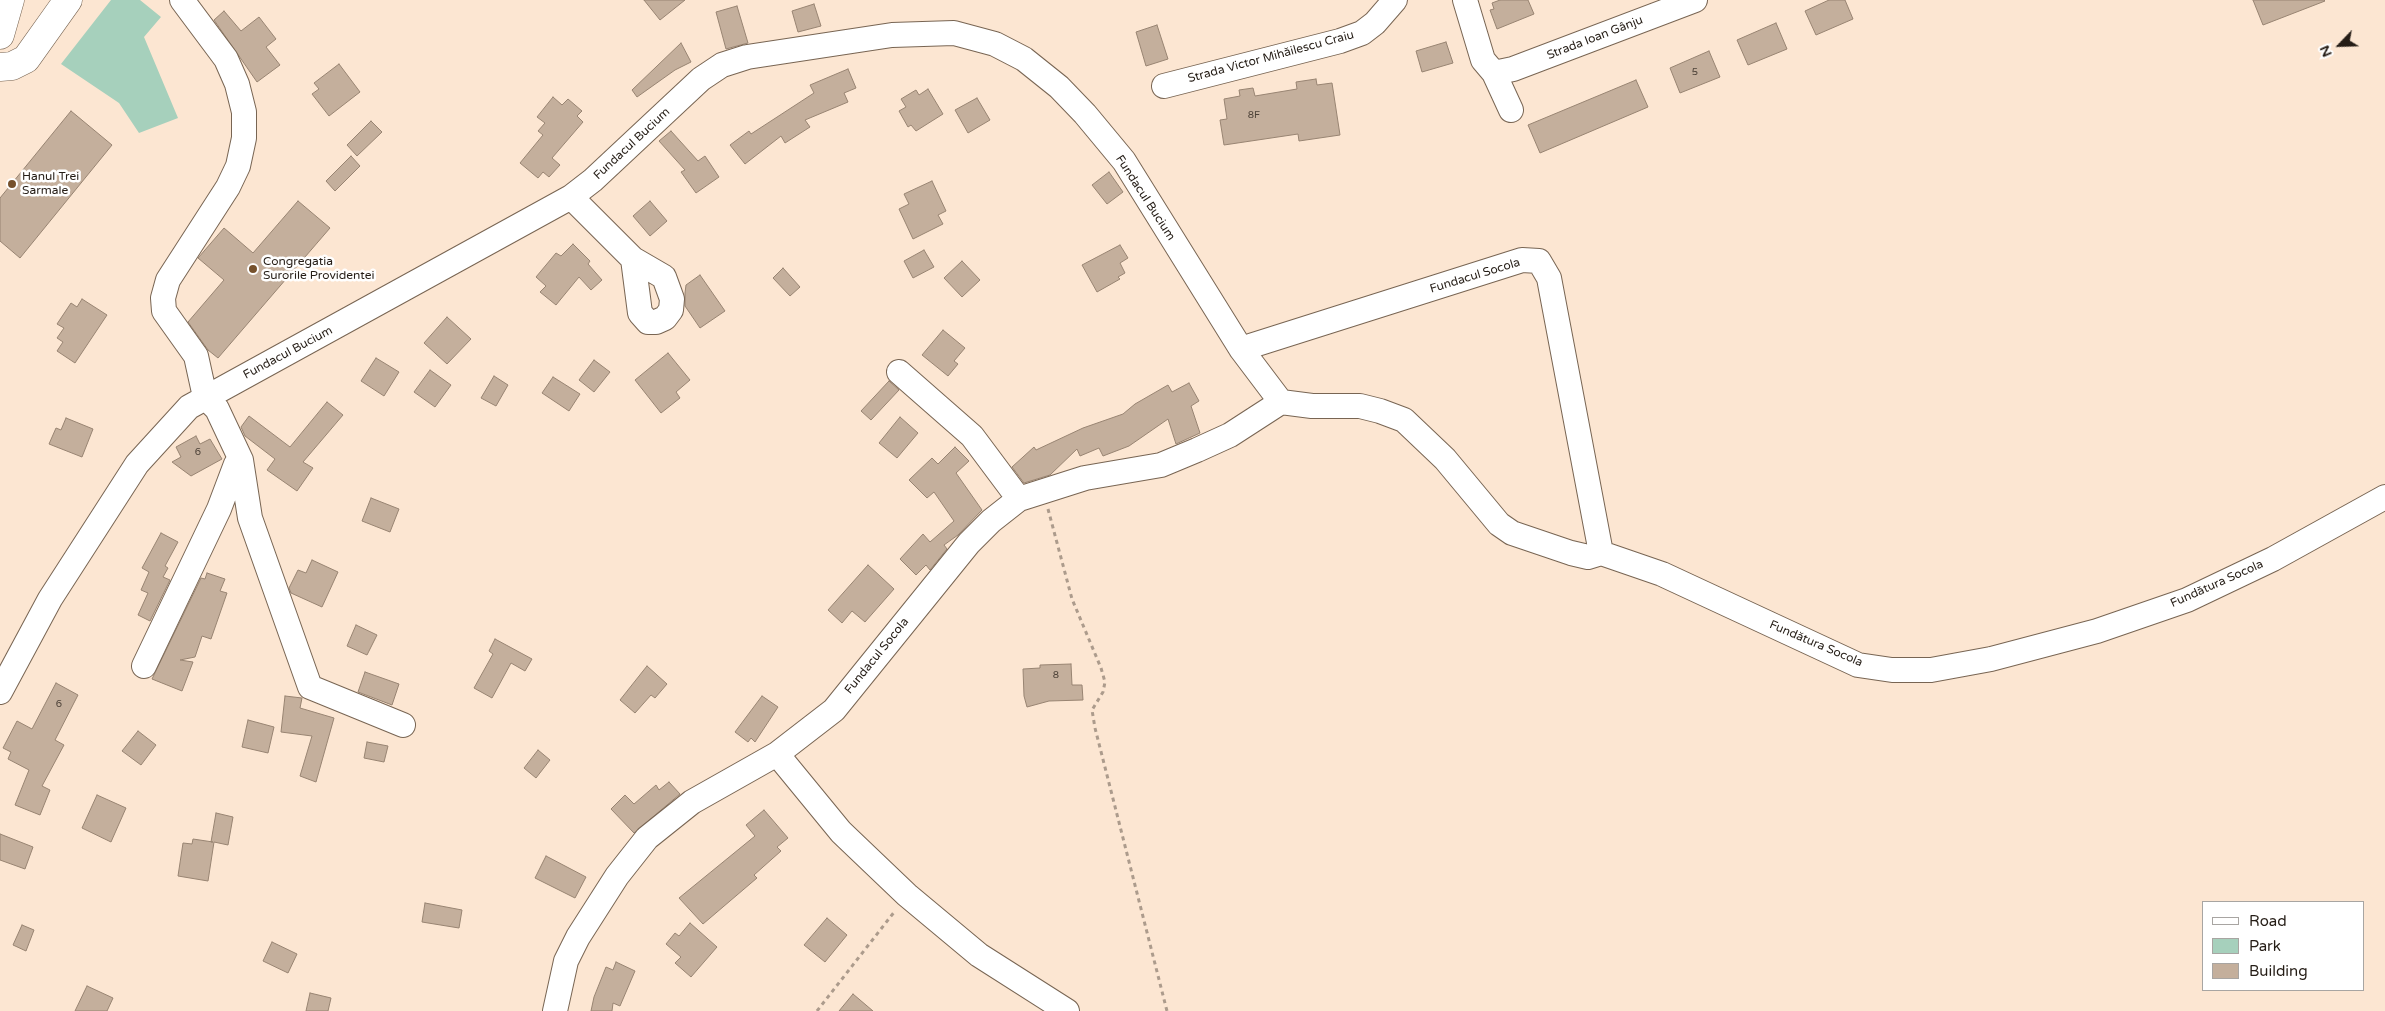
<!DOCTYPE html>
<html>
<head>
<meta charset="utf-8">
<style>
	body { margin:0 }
	#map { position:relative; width:2385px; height:1011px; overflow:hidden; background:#fce6d2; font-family:"Varela Round",sans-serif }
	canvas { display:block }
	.legend { position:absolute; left:2202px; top:901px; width:162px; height:90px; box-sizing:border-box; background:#fff; border:1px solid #a8a5a2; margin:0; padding:6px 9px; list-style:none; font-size:15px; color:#251d16 }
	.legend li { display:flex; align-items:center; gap:10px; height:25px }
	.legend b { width:25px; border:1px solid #a8a5a2 }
	.north { position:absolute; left:2315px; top:20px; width:50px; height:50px; -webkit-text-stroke:4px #fff; paint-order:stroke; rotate:246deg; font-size:14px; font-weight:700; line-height:20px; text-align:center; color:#251d16 }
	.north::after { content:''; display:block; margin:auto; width:18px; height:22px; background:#251d16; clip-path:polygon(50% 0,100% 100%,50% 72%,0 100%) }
</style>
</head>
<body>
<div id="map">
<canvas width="2385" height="1011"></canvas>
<ul class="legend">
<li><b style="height:6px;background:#fff"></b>Road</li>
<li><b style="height:14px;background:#a6d0bc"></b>Park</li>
<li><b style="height:14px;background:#c4af9c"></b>Building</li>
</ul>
<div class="north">N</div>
</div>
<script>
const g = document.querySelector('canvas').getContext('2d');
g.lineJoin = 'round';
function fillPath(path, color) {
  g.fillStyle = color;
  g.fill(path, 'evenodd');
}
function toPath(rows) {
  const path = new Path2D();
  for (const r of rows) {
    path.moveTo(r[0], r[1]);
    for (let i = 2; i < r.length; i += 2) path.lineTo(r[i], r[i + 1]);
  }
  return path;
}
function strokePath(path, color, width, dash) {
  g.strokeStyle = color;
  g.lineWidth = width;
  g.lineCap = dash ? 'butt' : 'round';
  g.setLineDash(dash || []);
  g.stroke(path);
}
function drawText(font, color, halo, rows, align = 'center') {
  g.font = font + ' "Varela Round",sans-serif';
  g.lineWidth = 5;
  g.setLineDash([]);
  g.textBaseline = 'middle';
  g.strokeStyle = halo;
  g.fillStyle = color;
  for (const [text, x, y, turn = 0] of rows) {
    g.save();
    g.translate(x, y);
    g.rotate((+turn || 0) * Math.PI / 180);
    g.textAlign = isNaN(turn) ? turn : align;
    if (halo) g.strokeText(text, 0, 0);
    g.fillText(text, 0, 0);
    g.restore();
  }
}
fillPath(toPath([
	[111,0,140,0,161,17,144,37,178,118,139,133,119,103,61,64]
]), '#a6d0bc');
const building = toPath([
	[644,0,685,0,660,20,644,0],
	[1500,0,1528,0,1534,14,1497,29,1490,10,1494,9,1492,3,1500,0],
	[1829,0,1845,0,1853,19,1816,35,1805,11,1829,0],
	[2253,0,2324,0,2325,1,2263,25,2253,0],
	[814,4,821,26,798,32,792,11,814,4],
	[737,6,748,43,726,49,716,12,737,6],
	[224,11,241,31,259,17,276,39,266,47,280,65,257,82,214,20,224,11],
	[1776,23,1787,49,1748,65,1737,40,1776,23],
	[1157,25,1168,59,1146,66,1136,32,1157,25],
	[1446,42,1453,63,1422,72,1416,51,1446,42],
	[681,43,691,62,675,70,637,97,632,90,681,43],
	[1709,51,1720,77,1680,93,1670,68,1709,51],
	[339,64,360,92,329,116,312,94,319,89,314,83,339,64],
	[848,69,856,88,844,93,848,102,805,120,810,127,785,143,781,136,745,164,730,145,749,131,751,134,814,93,810,85,848,69],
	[1316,79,1317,85,1332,83,1340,135,1299,141,1298,134,1224,145,1220,120,1227,119,1224,99,1240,96,1239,90,1253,88,1255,96,1297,89,1296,82,1316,79],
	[1636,80,1648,107,1540,153,1528,125,1636,80],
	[928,89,943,114,916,131,911,125,908,127,899,111,906,107,901,99,916,90,919,95,928,89],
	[553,97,562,105,568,99,582,111,577,116,583,122,552,158,560,165,549,177,543,172,538,178,520,163,543,135,538,131,545,123,537,117,553,97],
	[977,98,990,120,968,133,955,110,977,98],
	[71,111,112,145,20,258,0,241,0,198,71,111],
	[371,121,382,132,357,156,347,145,371,121],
	[671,131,698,161,705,156,719,177,696,193,681,172,685,170,659,141,671,131],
	[351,156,360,166,335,191,326,181,351,156],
	[1109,172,1123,192,1107,204,1092,185,1109,172],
	[932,181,946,211,938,215,943,224,913,239,899,209,909,204,904,194,932,181],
	[298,201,330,228,218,358,208,350,188,322,224,280,198,258,224,228,253,253,298,201],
	[650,201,667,221,650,236,633,216,650,201],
	[573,244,590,261,588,264,602,280,591,290,579,277,556,305,540,292,546,286,536,277,556,253,561,256,573,244],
	[1120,245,1128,258,1120,263,1125,273,1118,277,1120,279,1097,292,1082,265,1120,245],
	[924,250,934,267,913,278,904,261,924,250],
	[962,261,980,280,962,297,944,278,962,261],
	[783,268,800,287,790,296,773,278,783,268],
	[700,275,725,311,700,328,685,306,685,293,686,285,700,275],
	[82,299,107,315,75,363,57,351,63,342,57,338,64,328,57,324,71,303,77,307,82,299],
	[447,317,471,339,447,364,424,343,447,317],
	[943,330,965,348,954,361,958,364,948,376,922,355,943,330],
	[668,353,690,380,676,392,680,398,661,413,635,380,668,353],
	[376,358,399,372,384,396,361,381,376,358],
	[594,360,610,372,594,392,579,380,594,360],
	[430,370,451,385,435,407,414,392,430,370],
	[494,376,508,385,496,406,481,398,494,376],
	[553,377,580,394,569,411,542,393,553,377],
	[889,381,899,390,871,420,861,411,889,381],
	[1189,383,1199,401,1191,406,1200,433,1176,444,1168,419,1129,446,1103,456,1099,448,1080,456,1077,449,1050,475,1024,483,1012,467,1034,447,1036,450,1083,428,1123,414,1135,404,1168,385,1172,392,1189,383],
	[327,402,343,415,303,462,313,468,297,491,267,470,275,459,245,436,241,427,249,416,290,447,327,402],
	[900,417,918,433,897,458,879,443,900,417],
	[66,418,93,429,82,457,49,444,56,428,61,430,66,418],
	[196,436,200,444,210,439,222,459,191,476,172,462,181,457,176,447,196,436],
	[955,447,969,461,956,473,982,510,958,535,944,545,947,549,930,570,926,565,916,575,900,559,923,534,930,542,954,521,934,492,927,498,909,480,932,458,938,464,955,447],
	[371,498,399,509,390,532,362,521,371,498],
	[161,533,178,542,165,566,168,568,163,577,170,580,150,621,138,615,148,593,141,590,149,572,142,568,161,533],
	[312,560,338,572,322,607,291,593,289,588,298,570,306,573,312,560],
	[868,565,894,589,865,622,852,611,842,623,828,610,868,565],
	[207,573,225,579,220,591,227,593,211,639,202,636,195,657,180,660,193,662,182,691,152,679,201,578,205,579,207,573],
	[356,625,377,635,367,655,347,646,356,625],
	[495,639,532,659,525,671,511,663,492,698,474,688,493,654,489,651,495,639],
	[1071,664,1072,685,1082,685,1083,700,1049,701,1027,707,1024,696,1023,669,1040,668,1040,665,1071,664],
	[647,666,667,684,655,698,651,695,635,713,620,700,647,666],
	[365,672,399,684,392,705,358,692,365,672],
	[56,683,78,695,55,740,64,745,42,786,50,790,40,815,15,805,29,770,8,759,11,752,3,748,17,721,32,729,56,683],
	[285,696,302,698,300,708,334,718,316,782,300,776,312,736,281,732,285,696],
	[762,696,778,707,755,742,751,738,748,742,735,732,762,696],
	[248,720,274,727,268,753,242,747,248,720],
	[138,731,156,745,141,765,122,751,138,731],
	[367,742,388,746,384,762,364,758,367,742],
	[538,750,550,760,536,778,524,768,538,750],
	[669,782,680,794,634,833,611,809,625,795,634,804,656,785,659,790,669,782],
	[97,795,126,808,111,842,82,828,97,795],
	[764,810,788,838,777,847,781,851,754,875,757,878,703,924,679,898,755,836,746,825,764,810],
	[216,813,233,817,228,845,214,842,208,881,178,876,183,843,192,844,193,839,213,842,211,842,216,813],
	[0,834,33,847,25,869,0,860,0,834],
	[546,856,586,877,575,898,535,878,546,856],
	[425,903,462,910,459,928,422,922,425,903],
	[827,918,847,935,825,962,804,945,827,918],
	[690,923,717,947,691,977,675,963,681,957,666,944,675,933,679,936,690,923],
	[22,925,34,930,26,951,13,945,22,925],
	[272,942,297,954,288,973,263,961,272,942],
	[616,962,635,971,620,1006,613,1003,612,1011,591,1011,594,997,606,967,613,970,616,962],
	[87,986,113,998,107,1011,75,1011,87,986],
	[310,993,331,998,328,1011,306,1011,310,993],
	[853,994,873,1011,839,1011,853,994]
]);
fillPath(building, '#c4af9c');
strokePath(building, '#988472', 1);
const minor = toPath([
	[182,0,226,59,237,84,244,112,244,138,238,166,228,187,168,280,163,298,164,311,196,356,205,397,217,409,241,460,250,518,310,687,403,725],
	[1465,0,1483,60,1494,73,1511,110],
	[1494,73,1513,69,1695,0],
	[1164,86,1340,41,1362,33,1375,23,1395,0],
	[571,197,633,259,664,277,672,299,671,310,665,318,656,322,648,322,640,313,633,259],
	[1241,349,1522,260,1539,261,1549,278,1601,553],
	[899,372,972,436,1019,499],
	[1281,402,1312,406,1360,406,1380,411,1404,420,1445,459,1499,524,1512,533,1571,553,1588,557,1601,553,1662,574,1858,665,1892,670,1931,670,1991,659,2097,631,2187,600,2273,559,2385,497],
	[144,666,219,509,236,464,241,460],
	[0,692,50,599,137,464,189,407,571,197,593,180,701,79,722,65,747,57,892,35,954,33,995,44,1024,59,1059,87,1085,114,1124,161,1241,349,1281,402],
	[777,754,841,832,907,895,979,955,1067,1011],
	[555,1011,566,961,578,937,617,876,647,838,692,802,777,754,834,710,969,543,991,521,1019,499,1085,478,1161,465,1197,450,1230,435,1281,402]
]);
const major = toPath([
	[0,35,10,0],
	[0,67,12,66,26,59,68,0]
]);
strokePath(minor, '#786553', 26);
strokePath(major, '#786553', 29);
strokePath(toPath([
	[1048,509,1072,599,1101,668,1105,682,1103,692,1092,710,1095,728,1167,1011],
	[817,1011,895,911]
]), '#ac9b8c', 3, [4, 4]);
strokePath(minor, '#fff', 24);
strokePath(major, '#fff', 28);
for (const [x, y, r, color] of [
	[12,184,5,"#76512c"],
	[253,269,5,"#76512c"]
]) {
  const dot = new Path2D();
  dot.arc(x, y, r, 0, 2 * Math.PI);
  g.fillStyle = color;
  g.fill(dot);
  strokePath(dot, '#fff', 2);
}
drawText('10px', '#4d4238', null, [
	["5",1695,72],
	["8F",1254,115],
	["6",198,452],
	["8",1056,675],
	["6",59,704]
]);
drawText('12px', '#251d16', '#fff', [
	["Strada Ioan Gânju",1595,38,-21],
	["Strada Victor Mihăilescu Craiu",1271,57,-15],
	["Fundacul Bucium",632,144,-43],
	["Fundacul Bucium",1145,198,57],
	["Fundacul Socola",1475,276,-17],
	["Fundacul Bucium",288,353,-28],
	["Fundătura Socola",2217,584,-24],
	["Fundătura Socola",1816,644,23],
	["Fundacul Socola",877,656,-51]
]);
drawText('12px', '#251d16', '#fff', [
	["Hanul Trei",22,177],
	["Sarmale",22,191],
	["Congregatia",263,262],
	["Surorile Providentei",263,276]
], 'left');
</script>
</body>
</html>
